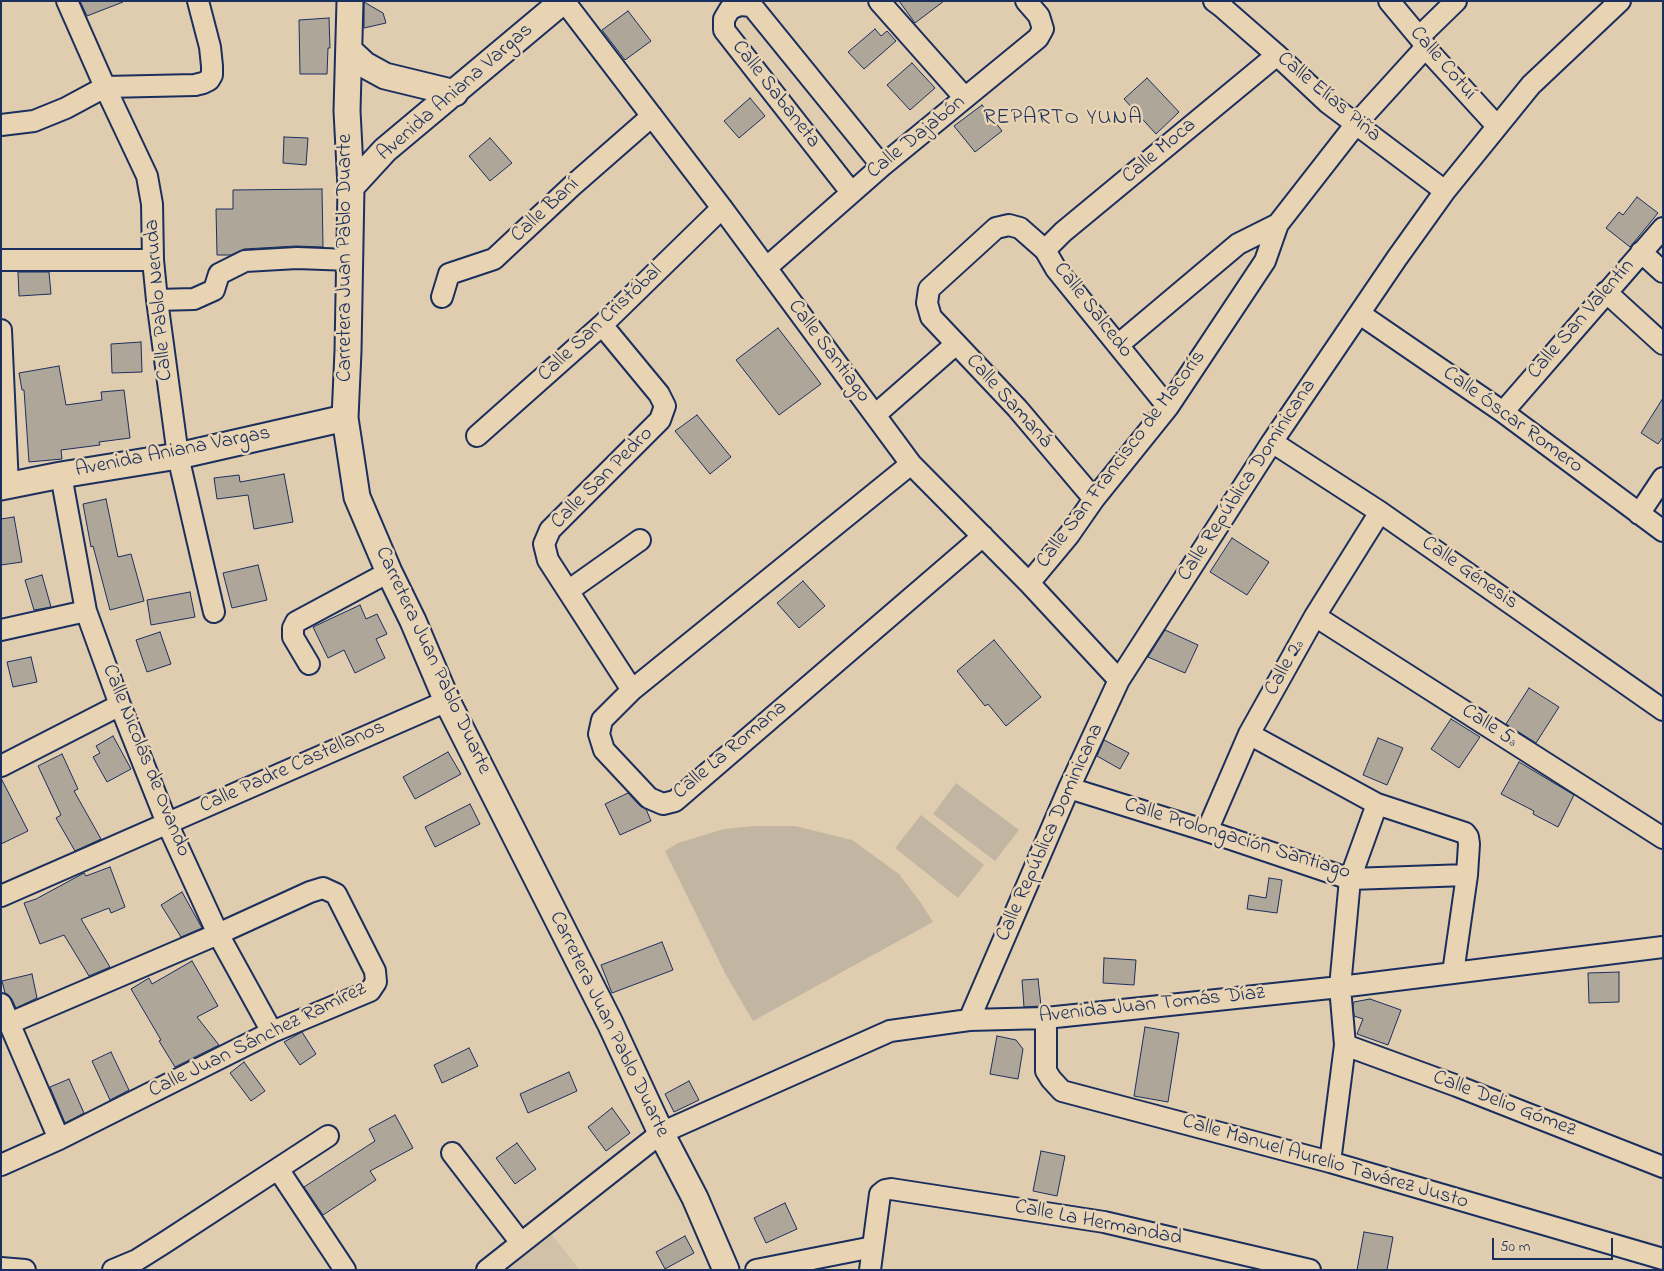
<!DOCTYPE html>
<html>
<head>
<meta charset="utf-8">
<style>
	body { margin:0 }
	#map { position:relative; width:1664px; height:1271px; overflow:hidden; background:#e0cdaf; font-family:"Indie Flower",sans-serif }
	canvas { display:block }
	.frame { position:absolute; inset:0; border:2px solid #1b2f5e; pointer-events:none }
	.scale { position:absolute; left:1492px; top:1238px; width:121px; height:22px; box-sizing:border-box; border:2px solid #1b2f5e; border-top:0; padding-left:6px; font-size:15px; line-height:18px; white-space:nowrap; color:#1b2f5e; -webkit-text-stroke:4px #e8d4b2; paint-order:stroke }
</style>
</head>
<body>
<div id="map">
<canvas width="1664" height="1271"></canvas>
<div class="frame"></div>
<div class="scale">50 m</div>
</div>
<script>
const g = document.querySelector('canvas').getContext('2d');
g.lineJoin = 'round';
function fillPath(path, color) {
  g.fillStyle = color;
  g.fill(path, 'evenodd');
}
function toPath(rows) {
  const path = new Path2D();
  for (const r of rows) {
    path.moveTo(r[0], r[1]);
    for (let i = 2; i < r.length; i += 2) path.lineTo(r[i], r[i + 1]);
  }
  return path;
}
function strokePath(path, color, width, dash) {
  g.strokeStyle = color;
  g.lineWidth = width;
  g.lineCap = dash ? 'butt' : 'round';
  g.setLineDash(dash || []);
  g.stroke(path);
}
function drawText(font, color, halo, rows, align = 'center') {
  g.font = font + ' "Indie Flower",sans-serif';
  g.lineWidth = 5;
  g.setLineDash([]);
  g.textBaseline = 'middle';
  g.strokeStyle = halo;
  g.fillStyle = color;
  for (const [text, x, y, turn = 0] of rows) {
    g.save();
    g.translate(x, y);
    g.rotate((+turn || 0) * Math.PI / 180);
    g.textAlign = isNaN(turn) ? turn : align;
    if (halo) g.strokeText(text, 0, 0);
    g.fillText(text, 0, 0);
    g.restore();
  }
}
fillPath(toPath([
	[547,1229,580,1270,496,1270]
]), '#d1c1a9');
fillPath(toPath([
	[956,783,1019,830,995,861,933,814],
	[921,815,984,865,958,898,895,848],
	[754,826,795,826,852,840,899,874,921,903,933,922,753,1021,726,975,665,851,678,843,724,829]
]), '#c2b6a3');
const building = toPath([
	[80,1,122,1,123,2,87,16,80,1],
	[899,1,944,1,915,23,899,1],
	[364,2,383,13,386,23,364,28,364,2],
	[628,11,651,41,625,60,602,30,628,11],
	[329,18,330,48,328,48,327,74,300,74,299,20,329,18],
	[875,29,881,36,887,31,896,41,864,69,848,52,875,29],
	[912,63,935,88,910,110,887,85,912,63],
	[1147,78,1179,112,1156,134,1124,99,1147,78],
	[750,98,765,116,739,138,724,121,750,98],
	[982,105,1002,131,975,152,954,126,982,105],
	[284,137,308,138,306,165,283,163,284,137],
	[490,138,512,163,490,181,469,156,490,138],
	[322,189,323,247,296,246,244,249,231,255,217,255,216,209,233,209,233,190,322,189],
	[1637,197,1658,213,1630,247,1606,228,1619,212,1623,215,1637,197],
	[18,272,49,272,51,294,19,296,18,272],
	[778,328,821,384,779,415,736,360,778,328],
	[141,342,142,372,112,373,111,344,141,342],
	[59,366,66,405,102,400,101,392,124,390,130,438,99,442,100,445,61,450,62,459,29,462,24,390,22,390,19,373,59,366],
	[1663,398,1663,437,1658,444,1641,433,1663,398],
	[697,415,731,457,710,474,675,431,697,415],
	[284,474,293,522,254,529,248,495,217,499,214,478,239,475,240,482,284,474],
	[106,499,118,557,131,554,144,601,110,610,93,546,91,547,83,504,106,499],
	[14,517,22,562,1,565,1,519,14,517],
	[1232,538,1269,562,1247,595,1210,572,1232,538],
	[258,565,267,600,232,608,223,573,258,565],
	[42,575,51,607,34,610,25,580,42,575],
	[803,581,825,606,799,628,777,603,803,581],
	[190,592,195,617,151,625,147,600,190,592],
	[360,605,366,619,377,614,387,634,376,639,385,658,355,673,344,650,328,658,313,627,360,605],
	[1165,630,1198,645,1185,673,1148,657,1165,630],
	[160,632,171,664,147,672,136,640,160,632],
	[994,640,1041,697,1006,726,988,704,985,706,957,671,994,640],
	[31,657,37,682,13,687,7,662,31,657],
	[1529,688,1559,707,1536,743,1506,724,1529,688],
	[1451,719,1480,737,1459,768,1431,749,1451,719],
	[113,736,131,769,107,782,93,757,100,753,96,746,113,736],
	[1378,738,1403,748,1387,785,1363,775,1378,738],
	[1104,740,1129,753,1120,769,1097,756,1104,740],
	[448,752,461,774,415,799,403,777,448,752],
	[62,754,78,789,74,791,101,839,75,851,56,818,61,815,38,766,62,754],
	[1519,762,1574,795,1558,827,1533,814,1534,811,1501,794,1519,762],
	[1,778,28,831,1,844,1,778],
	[628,793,640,806,646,809,651,821,620,835,605,804,628,793],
	[470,804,480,824,435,847,425,827,470,804],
	[110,867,125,907,111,913,109,908,81,919,110,967,89,976,64,935,40,944,24,903,36,899,84,873,86,876,110,867],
	[1269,878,1282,880,1277,913,1247,909,1249,895,1266,898,1269,878],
	[182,892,202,928,181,937,161,905,182,892],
	[662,942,673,970,612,993,601,965,662,942],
	[1104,958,1136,960,1134,985,1103,983,1104,958],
	[192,961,218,1006,197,1017,219,1045,175,1067,159,1041,161,1040,131,989,149,978,152,984,192,961],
	[1619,972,1619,1002,1589,1003,1588,973,1619,972],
	[32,974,37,998,16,1008,12,999,5,993,2,981,32,974],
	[1038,979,1041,1006,1024,1007,1022,980,1038,979],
	[1370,999,1401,1010,1388,1045,1357,1034,1363,1019,1354,1016,1353,1004,1354,1002,1370,999],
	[1145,1027,1179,1033,1168,1102,1134,1096,1145,1027],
	[302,1032,316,1054,300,1065,284,1042,302,1032],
	[997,1036,1016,1040,1023,1049,1018,1079,990,1074,997,1036],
	[469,1048,478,1066,442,1083,434,1065,469,1048],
	[111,1052,129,1090,110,1100,92,1061,111,1052],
	[244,1062,265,1091,251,1101,230,1073,244,1062],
	[569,1072,577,1091,528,1113,520,1094,569,1072],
	[69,1079,84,1113,65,1123,50,1087,69,1079],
	[689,1081,699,1100,674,1112,665,1094,689,1081],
	[612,1108,630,1133,606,1151,588,1127,612,1108],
	[395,1115,413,1148,370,1171,376,1180,323,1215,304,1187,375,1141,369,1129,395,1115],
	[517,1143,536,1169,515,1184,496,1158,517,1143],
	[1041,1151,1065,1156,1057,1196,1033,1191,1041,1151],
	[785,1203,797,1229,766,1243,754,1218,785,1203],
	[1364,1232,1393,1237,1387,1270,1357,1270,1364,1232],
	[685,1236,694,1253,665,1269,656,1252,685,1236]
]);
fillPath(building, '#afa69a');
strokePath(building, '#1b2f5e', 1);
const minor = toPath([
	[67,1,105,87,147,176,152,204,153,260,157,300,178,456,214,612],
	[564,1,722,208,911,464,1029,583,1119,680],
	[879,1,965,98],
	[1214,1,1222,7,1277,55,1328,103,1445,191],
	[1389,1,1419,37,1432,55,1497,126],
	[1419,37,1456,1],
	[1,125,34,121,66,108,105,87,195,85,203,83,209,80,212,75,212,66,210,47,198,1],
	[851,192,724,30,724,19,730,9,740,5,752,6,882,166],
	[1045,250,1063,232,1277,55],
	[1641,252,1663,272],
	[1,260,153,260],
	[766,268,882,166,1038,38,1043,29,1039,16,1026,1],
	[1606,292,1663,344],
	[442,297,449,274,494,259,572,186,652,116],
	[157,300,194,299,214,290,219,274,245,261,297,258,350,260],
	[1360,314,1503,412,1663,531],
	[602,325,659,394,665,406,660,420,550,530,544,544,548,560,632,690],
	[1,330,8,486],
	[1118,345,1238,244,1278,224],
	[1503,412,1663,228],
	[875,415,956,344],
	[477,436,602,325,722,208],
	[1272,442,1380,512,1663,710],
	[911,464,632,690,602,720,599,734,604,750,649,798,663,804,675,801,983,536],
	[61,475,86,611,120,705,167,823,218,934,272,1032],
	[1094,499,1017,408,931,317,927,303,929,289,996,228,1009,225,1020,228,1045,250,1056,269,1168,407],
	[1639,514,1663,478],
	[1029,583,1069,535,1094,499,1168,407,1265,261,1278,224,1356,124,1426,47],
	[568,591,640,540],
	[1315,616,1663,838],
	[1,630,86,611],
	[309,664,293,637,293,628,296,622,389,572],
	[1249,734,1377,804,1465,833,1468,837,1469,844,1467,875,1453,973],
	[1,766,120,705],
	[1069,788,1207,831,1350,879,1467,875],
	[1207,831,1249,734,1315,616,1380,512],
	[1,896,447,701],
	[1,1004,59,1139],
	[1046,1018,1046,1071,1051,1079,1062,1091,1330,1162,1663,1259],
	[969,1020,1069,788,1119,680,1272,442,1397,258,1445,191,1531,85,1620,1],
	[1345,1045,1457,1086,1663,1167],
	[452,1153,521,1243],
	[1330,1162,1345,1045,1340,987,1350,879,1377,804],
	[1,1165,59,1139,272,1032,370,991,376,982,375,971,336,894,323,888,310,892,218,934,10,1023],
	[278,1169,345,1270],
	[1,1268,25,1270],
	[113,1270,137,1260,164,1243,328,1136],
	[487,1270,661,1133,890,1031,969,1020,1046,1018,1340,987,1663,947],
	[756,1270,873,1247,880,1194,885,1190,891,1189,1104,1222,1310,1270],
	[870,1270,873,1247]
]);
const major = toPath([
	[350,1,347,111,351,187,348,351,345,418,357,497,389,572,413,621,447,701,610,1023,661,1133,695,1198,726,1270],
	[349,50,365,65,385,76,455,93],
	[351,187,385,150,563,1],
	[1,487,61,475,178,456,345,418]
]);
strokePath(minor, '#1b2f5e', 24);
strokePath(major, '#1b2f5e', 29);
strokePath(minor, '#e8d4b2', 20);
strokePath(major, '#e8d4b2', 25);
drawText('21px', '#1b2f5e', '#e8d4b2', [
	["Calle Cotuí",1442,64,49],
	["Avenida Aniana Vargas",456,93,-41],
	["Calle Sabaneta",775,95,52],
	["Calle Elías Piña",1328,98,40],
	["Calle Dajabón",917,138,-39],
	["Calle Moca",1160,152,-40],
	["Calle Baní",546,211,-43],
	["Carretera Juan Pablo Duarte",347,258,-90],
	["Calle Pablo Neruda",160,300,-95],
	["Calle Salcedo",1092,311,52],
	["Calle San Valentín",1582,320,-49],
	["Calle San Cristóbal",601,324,-43],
	["Calle Santiago",828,352,53],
	["Calle Samaná",1008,402,48],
	["Calle Óscar Romero",1512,421,36],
	["Avenida Aniana Vargas",173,453,-11],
	["Calle San Francisco de Macorís",1122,460,-53],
	["Calle San Pedro",603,479,-45],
	["Calle República Dominicana",1248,481,-57],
	["Calle Génesis",1469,574,35],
	["Carretera Juan Pablo Duarte",432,661,65],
	["Calle 2ª",1286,668,-61],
	["Calle 5ª",1489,727,33],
	["Calle La Romana",731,751,-40],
	["Calle Nicolás de Ovando",145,761,68],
	["Calle Padre Castellanos",293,768,-24],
	["Calle República Dominicana",1051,833,-66],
	["Calle Prolongación Santiago",1237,840,17],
	["Avenida Juan Tomás Díaz",1152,1006,-6],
	["Carretera Juan Pablo Duarte",608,1025,64],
	["Calle Juan Sánchez Ramírez",258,1041,-26],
	["Calle Delio Gómez",1504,1105,21],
	["Calle Manuel Aurelio Tavárez Justo",1325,1163,16],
	["Calle La Hermandad",1098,1224,11]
]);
g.letterSpacing = '1px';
drawText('22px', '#1b2f5e', '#e8d4b2', [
	["REPARTO YUNA",1063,119]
]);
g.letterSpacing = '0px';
</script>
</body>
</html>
